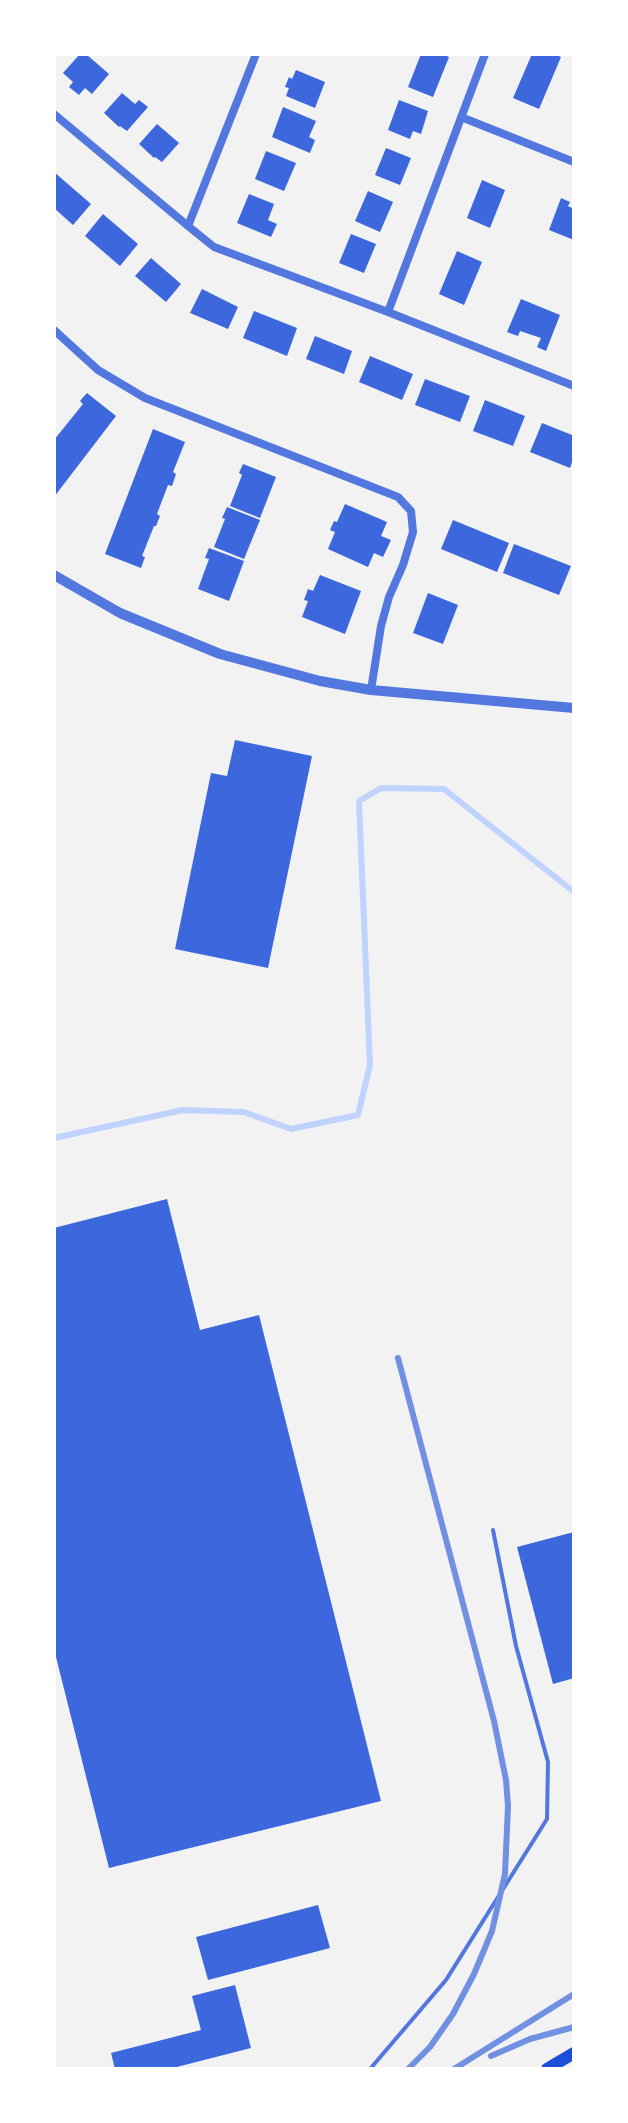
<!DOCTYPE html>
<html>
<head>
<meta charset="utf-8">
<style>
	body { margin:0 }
	#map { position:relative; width:628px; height:2123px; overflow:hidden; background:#f2f2f2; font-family:"Public Sans",sans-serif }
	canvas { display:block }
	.frame { position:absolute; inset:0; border:56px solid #fff; pointer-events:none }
</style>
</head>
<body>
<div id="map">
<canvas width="628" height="2123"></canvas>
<div class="frame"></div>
</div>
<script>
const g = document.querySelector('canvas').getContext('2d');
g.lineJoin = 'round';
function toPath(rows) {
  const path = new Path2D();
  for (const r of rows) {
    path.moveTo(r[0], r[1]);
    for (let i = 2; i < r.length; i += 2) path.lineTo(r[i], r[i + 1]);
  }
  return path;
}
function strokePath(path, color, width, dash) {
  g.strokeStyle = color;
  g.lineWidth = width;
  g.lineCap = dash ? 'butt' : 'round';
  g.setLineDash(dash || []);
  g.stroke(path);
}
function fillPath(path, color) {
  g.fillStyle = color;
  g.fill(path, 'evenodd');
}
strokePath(toPath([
	[54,1138,183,1110,244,1112,291,1129,358,1115,370,1065,359,801,381,788,444,789,574,892]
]), '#bfd3fe', 6);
fillPath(toPath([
	[80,54,86,54,109,74,92,94,85,88,79,95,69,87,73,82,63,73],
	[421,54,442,54,449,57,433,97,408,87],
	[532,54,554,54,561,57,539,109,513,98],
	[296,70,325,82,315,108,286,96,289,88,285,87,289,77,292,79],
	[122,93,135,104,139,100,148,107,127,131,120,126,119,127,104,113],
	[399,100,428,111,421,134,413,131,410,139,388,130],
	[283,107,316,121,309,137,315,140,310,153,272,137],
	[157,124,179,143,162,162,155,157,154,158,139,144],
	[386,148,411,158,400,185,375,175],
	[266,151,296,163,284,191,255,179],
	[54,172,91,204,73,225,54,208],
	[482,180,505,190,490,228,467,218],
	[368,191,393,202,380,232,355,221],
	[249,194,274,204,268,220,277,224,271,237,237,223],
	[561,198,570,202,568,206,574,209,574,240,549,230],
	[103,214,138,244,120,266,85,236],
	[351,234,376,244,364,273,339,263],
	[457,251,482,262,464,305,439,294],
	[151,258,181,284,166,302,135,276],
	[202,289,238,307,228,329,190,313],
	[521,299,560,315,546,351,537,347,541,338,520,331,518,336,507,332],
	[254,311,297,328,287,356,243,338],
	[315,336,352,351,344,374,306,359],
	[370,356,413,374,402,400,359,382],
	[425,379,470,396,460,422,415,405],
	[87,393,116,416,54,497,54,440,83,404,80,401],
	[485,400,525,416,513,446,473,431],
	[542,423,572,435,574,430,574,457,570,468,530,452],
	[153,429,185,442,173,472,176,474,172,486,168,485,157,514,160,516,156,526,154,526,142,556,145,557,141,568,105,554],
	[243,464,276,477,260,518,230,506,242,475,239,473],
	[345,504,387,522,381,536,391,540,383,557,374,553,368,567,328,549,335,532,330,530,334,521,337,522],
	[227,507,260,520,244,559,214,547,225,519,222,518],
	[453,520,509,543,497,572,441,549],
	[514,544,571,566,559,595,503,573],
	[209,548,244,561,229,601,198,589,209,559,205,558],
	[320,575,361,591,345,634,302,617,308,601,304,600,308,589,313,591],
	[428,593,458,605,443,644,413,633],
	[235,740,312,756,268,968,175,949,211,773,227,776],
	[167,1199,200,1330,259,1315,381,1801,109,1868,54,1649,54,1228],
	[574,1532,574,1678,553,1684,517,1547],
	[318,1905,330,1948,208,1980,196,1937],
	[235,1985,251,2048,169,2069,115,2069,111,2053,201,2030,192,1996]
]), '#3d67dc');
strokePath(toPath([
	[370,2069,446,1980,547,1819,548,1762,516,1646,493,1530]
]), '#5277de', 4);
strokePath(toPath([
	[54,114,188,226,214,247,388,312,574,386],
	[461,117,574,162],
	[188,226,256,54],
	[388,312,485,54],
	[54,330,98,370,145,398,398,497,411,511,413,532,403,565,389,597,381,626,371,690]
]), '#5277de', 8);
strokePath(toPath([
	[54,575,120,613,220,654,320,681,371,690,574,708]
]), '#5277de', 10);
strokePath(toPath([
	[547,2069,574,2053]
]), '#1d4ed8', 12);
strokePath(toPath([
	[398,1358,494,1721,506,1780,508,1806,505,1874,492,1931,474,1974,453,2014,430,2047,408,2069],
	[491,2056,530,2039,574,2027],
	[454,2069,574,1994]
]), '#7290e2', 6);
</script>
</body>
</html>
